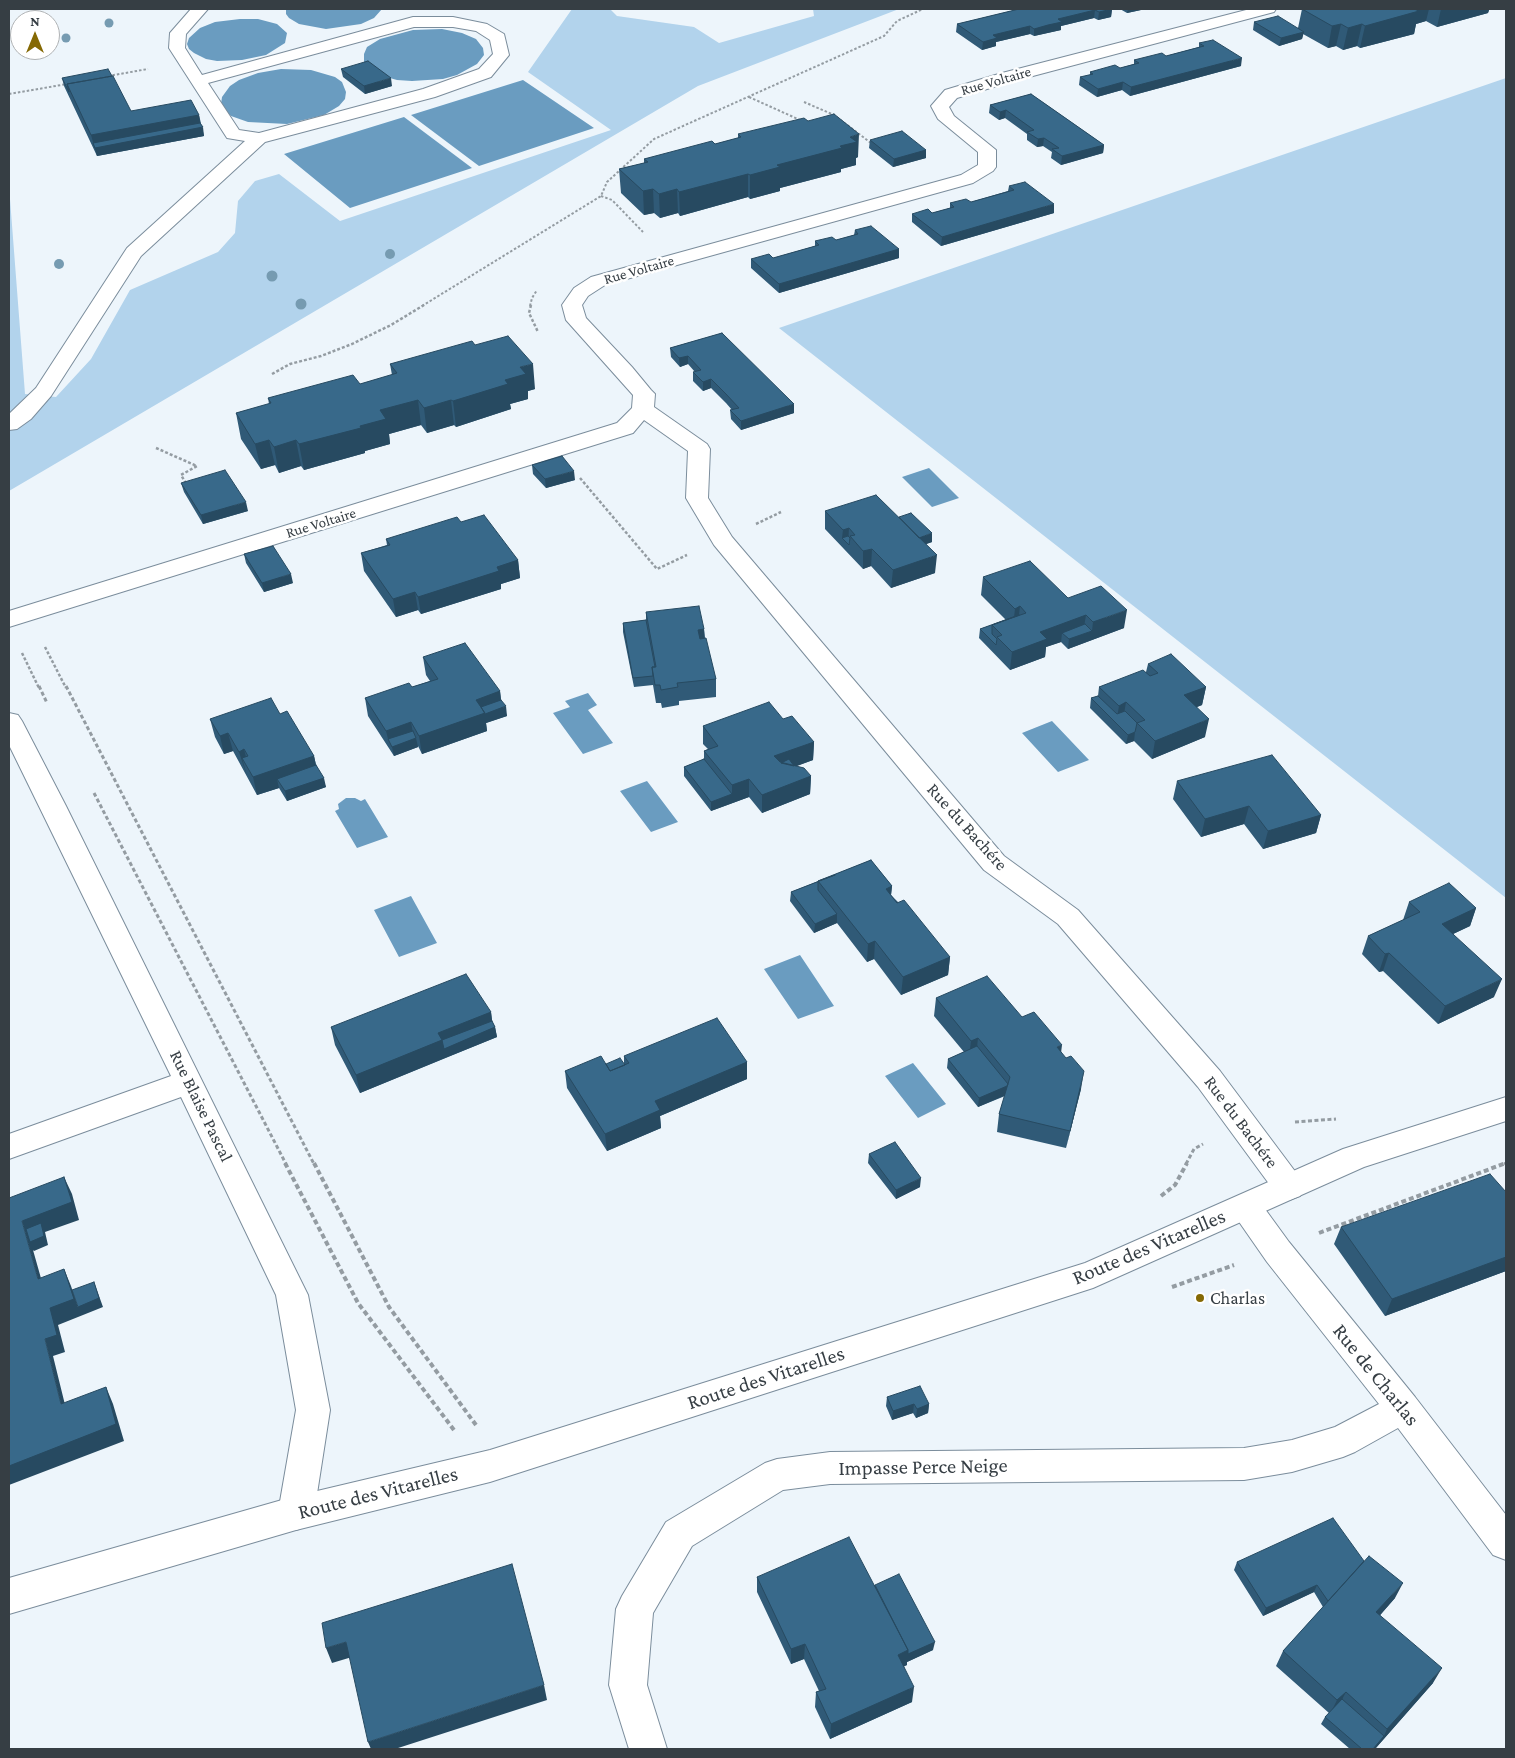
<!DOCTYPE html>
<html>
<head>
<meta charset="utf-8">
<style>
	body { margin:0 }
	#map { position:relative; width:1515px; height:1758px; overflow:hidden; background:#edf5fb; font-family:"Crimson Pro",serif }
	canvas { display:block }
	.frame { position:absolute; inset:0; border:10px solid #363e44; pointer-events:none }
	.north { position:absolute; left:10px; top:10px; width:50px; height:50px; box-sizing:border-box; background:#fff; border:1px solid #afb2b4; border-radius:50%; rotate:0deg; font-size:14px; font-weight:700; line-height:20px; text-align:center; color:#363e44 }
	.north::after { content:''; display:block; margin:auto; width:18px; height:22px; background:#856904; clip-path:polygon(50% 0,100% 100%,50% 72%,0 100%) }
</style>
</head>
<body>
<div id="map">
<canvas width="1515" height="1758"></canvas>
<div class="frame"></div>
<div class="north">N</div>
</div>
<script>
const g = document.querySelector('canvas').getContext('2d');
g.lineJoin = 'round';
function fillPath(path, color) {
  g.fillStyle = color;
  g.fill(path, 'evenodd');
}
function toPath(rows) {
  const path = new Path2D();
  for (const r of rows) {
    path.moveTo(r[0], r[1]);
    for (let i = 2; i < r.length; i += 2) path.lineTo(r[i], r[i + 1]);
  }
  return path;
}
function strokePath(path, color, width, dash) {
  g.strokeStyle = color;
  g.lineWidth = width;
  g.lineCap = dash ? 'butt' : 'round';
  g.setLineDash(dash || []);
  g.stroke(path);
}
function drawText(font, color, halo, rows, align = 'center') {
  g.font = font + ' "Crimson Pro",serif';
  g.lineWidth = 5;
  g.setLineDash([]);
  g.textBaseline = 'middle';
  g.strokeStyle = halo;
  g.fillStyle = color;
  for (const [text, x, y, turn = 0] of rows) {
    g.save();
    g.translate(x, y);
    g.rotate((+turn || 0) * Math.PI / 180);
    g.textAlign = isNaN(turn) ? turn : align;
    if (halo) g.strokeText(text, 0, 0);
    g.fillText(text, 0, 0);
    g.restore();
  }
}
fillPath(toPath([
	[572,9,610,9,617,16,694,27,719,43,814,16,813,9,899,9,698,86,9,491,9,186,25,394,56,397,91,359,130,290,218,252,235,233,238,201,255,181,279,174,340,221,611,130,528,72],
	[1506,78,1506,898,779,328]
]), '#b2d3ec');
fillPath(toPath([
	[286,9,382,9,374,18,361,24,326,29,299,24,289,18,286,14],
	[240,19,258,19,277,24,287,33,285,43,266,55,242,60,217,61,206,59,194,53,189,49,187,44,189,38,200,28,215,22],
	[442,29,462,33,476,39,483,48,484,55,477,64,457,75,443,79,412,81,397,80,379,75,364,64,364,54,367,47,380,39,413,30],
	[281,69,311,70,335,77,342,82,346,92,345,99,339,106,324,115,287,124,248,122,231,116,224,110,221,104,222,97,230,86,239,80,258,73],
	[523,80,594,128,479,166,411,115],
	[404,117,472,168,350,208,284,154],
	[929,468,959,498,932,507,902,477],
	[588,693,597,705,588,710,613,743,583,754,553,713,570,707,565,701],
	[1052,721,1089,760,1058,772,1022,733],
	[647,781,678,822,651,832,620,791],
	[346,798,355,798,361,801,365,799,388,837,357,848,335,811,339,809,338,804],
	[411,896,437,943,399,957,374,910],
	[800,955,834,1006,798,1019,764,969],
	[913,1063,946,1104,918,1118,885,1076]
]), '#6a9cc0');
const lane = toPath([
	[191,9,208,9,186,34,185,48,202,75,413,17,453,17,487,24,504,34,509,55,491,77,435,97,265,142,141,256,51,396,31,419,17,429,9,430,9,414,36,388,127,248,245,141,227,138,169,48,170,33,191,9],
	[414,27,453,27,476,31,490,40,493,54,479,69,423,89,259,133,239,130,208,83,414,27]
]);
const street = toPath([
	[1250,9,1276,9,1274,12,1014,81,957,98,949,107,954,116,996,150,996,167,993,171,973,183,605,285,588,296,582,305,586,318,632,367,651,390,655,394,654,407,707,444,710,449,708,498,732,537,1004,856,1078,910,1220,1071,1300,1178,1305,1187,1300,1196,1289,1200,1278,1196,1198,1087,1058,924,984,870,714,545,686,498,688,451,644,420,633,433,9,627,9,611,617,423,632,408,633,395,566,320,562,305,574,288,591,277,961,175,978,165,978,152,938,119,931,106,945,90,1002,73,1250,9],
	[9,713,18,715,22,721,66,806,308,1295,330,1410,314,1513,309,1525,296,1530,283,1525,278,1513,296,1410,276,1295,181,1097,9,1159,9,1134,171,1076,9,745,9,713],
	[1246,1194,1257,1198,1289,1242,1415,1397,1506,1515,1506,1560,1493,1555,1398,1428,1355,1452,1343,1457,1292,1472,1244,1480,830,1484,783,1490,692,1546,653,1613,647,1685,667,1749,629,1749,609,1685,616,1609,622,1596,666,1522,765,1463,777,1459,830,1452,1244,1448,1292,1440,1335,1427,1379,1404,1267,1262,1235,1216,1230,1207,1235,1198,1246,1194]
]);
const secondary = toPath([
	[1506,1097,1506,1121,1364,1167,1093,1288,490,1482,296,1530,9,1614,9,1578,296,1496,490,1450,1085,1263,1343,1149,1506,1097]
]);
strokePath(lane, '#7b8d9c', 2);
strokePath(street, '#7b8d9c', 2);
strokePath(secondary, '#7b8d9c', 2);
strokePath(toPath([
	[108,76,148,69],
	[9,94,67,84],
	[749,97,800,120],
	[804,102,834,115,871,143],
	[601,196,612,200,643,232],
	[422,306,601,196,607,182,654,139,884,36,897,21,923,9],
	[530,306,532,298,537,290]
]), '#949ca2', 2, [2.5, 2]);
strokePath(toPath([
	[531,305,529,313,538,332],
	[272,374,290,364,321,356,352,344,391,325,424,305],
	[156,448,197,466,181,475,187,485],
	[580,478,657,569,687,555],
	[756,524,781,512],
	[45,647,66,688],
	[22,653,39,688]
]), '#949ca2', 2.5, [3, 2]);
strokePath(toPath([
	[39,686,47,703],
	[66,686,314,1164],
	[94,793,286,1164],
	[1295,1122,1336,1119],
	[1186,1164,1194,1149,1203,1144],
	[1504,1164,1506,1163]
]), '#949ca2', 3, [4, 2.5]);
strokePath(toPath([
	[285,1163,358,1303,454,1430],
	[314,1163,389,1307,476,1425],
	[1161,1196,1175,1185,1187,1163],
	[1319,1233,1506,1163],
	[1172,1287,1234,1265]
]), '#949ca2', 4, [5, 3]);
fillPath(lane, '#fff');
fillPath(street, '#fff');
fillPath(secondary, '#fff');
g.fillStyle = '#769bb1';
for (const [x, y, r] of [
	[109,23,4.5],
	[66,38,4.5],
	[390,254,5],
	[59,264,5],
	[272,276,5.5],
	[301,304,5.5]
]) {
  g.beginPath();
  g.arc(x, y, r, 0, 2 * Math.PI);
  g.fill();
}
fillPath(toPath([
	[1019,9,1112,9,1111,17,1098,20,1094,18,1061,26,1061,30,1034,36,1030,34,996,42,996,46,982,50,956,32,957,24],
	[1120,9,1141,9,1141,10,1127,13],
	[1302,9,1494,9,1489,10,1488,13,1437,27,1426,21,1416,24,1414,34,1360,48,1357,46,1343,50,1336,46,1328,48,1303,34,1302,39,1279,46,1253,30,1254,22,1298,28],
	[1199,43,1241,66,1130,96,1122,90,1097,97,1079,85,1080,77,1090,75,1090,72,1120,68,1134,64,1134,60,1166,56,1199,47],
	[341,69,392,86,365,94,343,77],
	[62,78,131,111,199,115,204,136,97,156,64,86],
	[1031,94,1104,145,1103,153,1061,165,1051,158,1052,152,1043,146,1037,147,1027,140,1027,134,1005,118,999,120,989,113,990,105],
	[738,134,858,157,856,158,856,165,841,169,841,172,780,188,780,191,750,199,748,197,680,216,678,213,660,218,654,213,644,215,621,193,619,169,644,163,644,159,715,144,738,138],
	[870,140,926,150,926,158,893,167,869,148],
	[1009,186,1054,213,941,246,912,222,912,214,932,213,950,208,950,203,971,202,1008,191],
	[855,230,899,249,899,258,779,293,751,268,751,259,773,258,815,246,815,241,836,240,854,235],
	[722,333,794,413,741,430,731,419,730,410,732,410,726,403,711,388,703,391,693,381,693,372,695,372,688,364,680,367,671,357,670,348],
	[475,345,535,389,528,391,528,399,510,404,511,409,456,427,454,425,427,433,421,425,389,434,390,444,365,451,365,453,304,470,301,466,279,473,275,465,261,469,241,439,236,413,269,404,268,398,360,384,392,375,390,364],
	[532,465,575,480,546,488,533,474],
	[181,483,248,511,203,524,184,492],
	[825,511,899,517,932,542,926,544,935,573,891,588,871,566,863,569,825,529],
	[461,522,518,560,520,578,501,584,501,589,421,614,418,610,396,617,364,571,361,553,387,545,386,539],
	[244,554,293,583,264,592,246,563],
	[983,577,1068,598,1124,628,1068,649,1061,642,1046,647,1045,657,1010,670,979,638,980,629,1006,620,981,595],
	[646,612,704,629,705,638,716,679,716,697,679,701,679,705,662,708,661,703,656,703,653,685,634,687,623,632,623,623,646,620],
	[423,657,500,691,501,700,507,716,486,723,487,731,422,754,418,746,418,747,394,756,368,716,365,698,412,687,430,681,426,675],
	[1148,664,1206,687,1202,705,1197,707,1205,737,1152,759,1134,741,1126,744,1090,708,1091,698,1098,696,1099,687,1146,672],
	[280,714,314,756,316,765,326,787,287,801,279,788,257,795,233,751,224,754,215,737,210,719],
	[783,719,814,742,813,760,796,766,811,776,810,794,762,813,749,797,711,811,684,776,684,767,704,759,704,751,708,749,703,744,703,726],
	[1177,781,1321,815,1316,833,1263,849,1244,824,1201,837,1173,799],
	[871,860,892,886,891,895,898,902,950,957,948,975,901,995,874,959,867,962,837,923,814,933,790,901,791,892],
	[1409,902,1476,908,1470,926,1453,934,1494,997,1438,1024,1383,971,1379,972,1362,954,1368,936,1403,920],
	[936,998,1022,1017,1061,1052,1081,1089,1066,1148,997,1132,999,1114,1005,1096,978,1107,947,1068,948,1059,964,1052,934,1016],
	[491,1012,492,1021,495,1027,497,1037,360,1093,335,1045,331,1027],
	[624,1056,747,1062,747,1079,660,1116,661,1128,607,1151,567,1088,565,1071,606,1064,624,1064],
	[869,1154,920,1187,896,1199,868,1163],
	[1506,1192,1506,1271,1385,1316,1334,1244,1341,1227],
	[887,1397,929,1404,928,1413,916,1418,913,1413,892,1420,886,1406],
	[1364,1561,1395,1598,1380,1615,1433,1683,1375,1749,1350,1749,1321,1724,1325,1717,1329,1713,1276,1666,1283,1651,1323,1607,1314,1592,1263,1616,1234,1570,1237,1562],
	[757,1577,875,1585,933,1650,907,1662,907,1665,904,1666,912,1702,830,1739,815,1707,816,1692,819,1691,804,1659,791,1664,757,1592]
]), '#305a77');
fillPath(toPath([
	[1112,9,1111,17,1098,20,1099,12],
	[1128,9,1141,9,1141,10,1127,13],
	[1407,9,1429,9,1426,21,1416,24,1414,34,1360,48,1365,26],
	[1441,9,1494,9,1489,10,1488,13,1437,27],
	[1095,10,1094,18,1061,26,1061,30,1034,36,1034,29,1058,19],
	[1341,24,1336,46,1328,48,1332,26],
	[1362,24,1357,46,1343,50,1348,28],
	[1030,26,1030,34,996,42,996,46,982,50,983,42,993,35],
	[1304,32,1302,39,1279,46,1281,38],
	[1242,58,1241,66,1130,96,1131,87],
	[391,78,392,86,365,94,364,86],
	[1123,82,1122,90,1097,97,1098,89],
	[1006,110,1005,118,999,120,1000,112],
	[199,115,201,128,203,127,204,136,97,156,91,135],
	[859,134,858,157,856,158,856,165,841,169,841,172,780,188,780,191,750,199,750,175,777,165,840,146,850,137],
	[1044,138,1043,146,1037,147,1038,139],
	[1104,145,1103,153,1061,165,1062,156],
	[926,150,926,158,893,167,894,159],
	[748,174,748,197,680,216,679,192],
	[653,189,654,213,644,215,643,191],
	[677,189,678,213,660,218,659,194],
	[1054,204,1054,213,941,246,942,237],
	[899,249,899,258,779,293,779,284],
	[688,356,688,364,680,367,679,358],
	[533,364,535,389,528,391,528,399,510,404,511,409,456,427,453,401,505,380,520,367],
	[711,379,711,388,703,391,703,382],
	[418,400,421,425,389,434,390,444,365,451,365,453,304,470,299,444,360,426,380,410],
	[451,400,454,425,427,433,424,408],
	[794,404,794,413,741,430,741,421],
	[269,440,275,465,261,469,255,444],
	[296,440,301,466,279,473,274,447],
	[574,471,575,480,546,488,545,479],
	[246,502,248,511,203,524,201,515],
	[849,528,848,544,842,538,843,530],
	[932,533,932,542,912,549,913,540],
	[872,549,871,566,863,569,863,551],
	[937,555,935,573,891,588,893,570],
	[518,560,520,578,501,584,501,589,421,614,418,597,497,567],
	[291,574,293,583,264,592,262,583],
	[415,592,418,610,396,617,393,599],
	[1020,606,1018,624,1013,626,1015,609],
	[1127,610,1124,628,1068,649,1069,639,1092,631,1093,622],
	[1086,615,1083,633,1062,633,1061,642,1046,647,1045,657,1010,670,1012,652,1040,632],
	[704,629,705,647,700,647,698,630],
	[1206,687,1202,705,1181,713,1184,695],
	[500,691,502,708,506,706,507,716,486,723,487,731,422,754,419,736,476,700],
	[1126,702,1123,720,1116,724,1119,706],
	[1209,719,1205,737,1152,759,1155,741],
	[411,722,414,739,416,738,418,747,394,756,392,747,388,739,386,731],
	[1135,732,1134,741,1126,744,1128,735],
	[228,733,233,751,224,754,220,736],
	[814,742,813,760,781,772,774,756],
	[244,749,248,765,242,758,247,776,239,752],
	[314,756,318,774,277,779,279,788,257,795,253,777],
	[811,776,810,794,762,813,762,795],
	[324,778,326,787,287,801,285,791],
	[749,779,749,797,711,811,711,802,732,794,732,785],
	[1249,806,1244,824,1201,837,1205,819],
	[1321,815,1316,833,1263,849,1268,831],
	[892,886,890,904,886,889],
	[1476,908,1470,926,1436,942,1442,924],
	[837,914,837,923,814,933,815,924],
	[875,941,874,959,867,962,868,944],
	[1389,953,1383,971,1379,972,1385,954],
	[950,957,948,975,901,995,903,977],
	[1502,979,1494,997,1438,1024,1445,1006],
	[491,1012,493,1028,495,1027,497,1037,445,1058,444,1049,445,1058,360,1093,356,1075,438,1033],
	[978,1038,976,1056,969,1058,971,1041],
	[1062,1045,1060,1061,1057,1047],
	[747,1062,747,1079,660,1116,661,1128,607,1151,605,1134,655,1101],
	[1084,1071,1081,1089,1066,1148,1070,1131],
	[1009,1085,1008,1094,978,1107,979,1098],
	[64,1177,72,1194,79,1220,45,1232,48,1245,34,1251,33,1250,46,1296,38,1279,22,1221],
	[921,1178,920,1187,896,1199,896,1190],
	[1506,1257,1506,1271,1385,1316,1392,1299],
	[64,1269,71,1286,78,1307,94,1282,103,1307,58,1325,65,1352,53,1356,69,1421,61,1404,45,1339,50,1308],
	[106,1387,113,1404,124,1441,9,1485,9,1466],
	[914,1404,913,1413,892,1420,893,1411],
	[929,1404,928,1413,916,1418,917,1409],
	[1403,1583,1395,1598,1369,1628,1376,1612],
	[1317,1585,1314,1592,1263,1616,1266,1608],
	[346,1642,352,1657,332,1663,326,1648],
	[935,1642,933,1650,907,1662,907,1665,896,1670,898,1655,908,1650],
	[805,1644,804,1659,791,1664,791,1649],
	[1442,1668,1433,1683,1375,1749,1373,1749,1384,1736,1387,1729],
	[544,1685,547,1700,395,1749,371,1749,368,1742],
	[914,1687,912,1702,830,1739,831,1724],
	[1346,1692,1338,1707,1330,1714,1337,1700]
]), '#274a61');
const building = toPath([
	[1019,9,1112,9,1099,12,1095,10,1058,19,1062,22,1048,25,1034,29,1030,26,993,35,997,38,983,42,957,24,1019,9],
	[1302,9,1414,9,1419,11,1365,26,1362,24,1348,28,1341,24,1332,26,1302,9],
	[1278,16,1304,32,1281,38,1254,22,1278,16],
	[1213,40,1242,58,1131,87,1123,82,1098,89,1080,77,1093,74,1090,72,1115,65,1120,68,1139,63,1134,60,1162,53,1166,56,1204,46,1199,43,1213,40],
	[368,61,391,78,364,86,341,69,368,61],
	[108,69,112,76,67,84,69,92,62,78,108,69],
	[113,76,131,111,191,100,199,115,91,135,67,84,113,76],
	[1031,94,1104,145,1062,156,1052,149,1059,148,1044,138,1038,139,1027,132,1034,130,1006,110,1000,112,990,105,1031,94],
	[834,114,859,134,850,137,857,142,840,146,842,148,777,165,780,167,750,175,748,174,679,192,677,189,659,194,653,189,643,191,619,169,648,162,644,159,712,141,715,144,741,137,738,134,804,118,808,121,834,114],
	[200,123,203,127,95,148,93,143,200,123],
	[902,131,926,150,894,159,870,140,902,131],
	[1025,182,1054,204,942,237,912,214,928,209,932,213,954,207,950,203,966,199,971,202,1014,190,1009,186,1025,182],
	[871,226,899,249,779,284,751,259,769,254,773,258,819,245,815,241,832,237,836,240,858,234,855,230,871,226],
	[722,333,794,404,741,421,730,410,739,408,726,394,711,379,703,382,693,372,701,370,688,356,679,358,670,348,722,333],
	[508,336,533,364,520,367,526,374,505,380,508,384,453,401,451,400,424,408,418,400,380,410,386,419,360,426,361,428,299,444,296,440,274,447,269,440,255,444,236,413,271,403,268,398,353,375,360,384,397,373,390,364,472,341,475,345,508,336],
	[562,456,574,471,545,479,532,465,562,456],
	[225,470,246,502,201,515,181,483,225,470],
	[876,495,937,555,893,570,872,549,863,551,850,536,855,535,849,528,843,530,825,511,876,495],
	[911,513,932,533,919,538,899,517,911,513],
	[484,515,518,560,497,567,499,571,418,597,415,592,393,599,361,553,390,545,386,539,457,517,461,522,484,515],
	[848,536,850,538,849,545,842,538,848,536],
	[273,546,291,574,262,583,244,554,273,546],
	[1030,561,1068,598,1101,586,1127,610,1093,622,1086,615,1040,632,1047,639,1012,652,997,637,1002,635,992,625,1026,613,1020,606,1015,609,983,577,1030,561],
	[699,606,704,629,698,630,700,639,706,638,716,679,677,683,678,687,661,690,660,685,655,685,652,667,656,667,646,612,699,606],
	[1019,615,992,625,992,634,997,639,996,645,980,629,1019,615],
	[646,620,655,667,652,667,653,676,633,678,623,623,646,620],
	[1085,624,1092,631,1069,639,1062,633,1085,624],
	[465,643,500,691,476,700,485,713,419,736,411,722,386,731,365,698,409,683,412,687,438,679,423,657,465,643],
	[1171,654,1206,687,1184,695,1209,719,1155,741,1137,723,1145,720,1126,702,1119,706,1099,687,1143,670,1150,676,1158,673,1148,664,1171,654],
	[1098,696,1117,714,1125,711,1137,723,1135,732,1128,735,1091,698,1098,696],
	[271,698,280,714,287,711,314,756,253,777,242,758,248,756,244,749,239,752,228,733,220,736,210,719,271,698],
	[501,700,506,706,485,714,481,707,501,700],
	[769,702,783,719,792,716,814,742,774,756,780,762,804,768,811,776,762,795,749,779,732,785,704,751,718,746,703,726,769,702],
	[413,731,416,738,392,747,388,739,413,731],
	[1272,755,1321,815,1268,831,1249,806,1205,819,1177,781,1272,755],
	[704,759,732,794,711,802,684,767,704,759],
	[789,759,794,766,781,763,789,759],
	[316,765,324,778,285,791,277,779,316,765],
	[871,860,892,886,886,889,897,903,904,900,950,957,903,977,875,941,868,944,818,881,871,860],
	[835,875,818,881,818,890,837,914,815,924,791,892,835,875],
	[1449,883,1476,908,1442,924,1502,979,1445,1006,1389,953,1385,954,1368,936,1420,912,1409,902,1449,883],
	[466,974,491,1012,438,1033,442,1040,356,1075,331,1027,466,974],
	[987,976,1022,1017,1034,1012,1062,1045,1057,1047,1066,1058,1071,1056,1084,1071,1070,1131,999,1114,1010,1077,978,1038,971,1041,936,998,987,976],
	[717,1018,747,1062,655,1101,660,1110,605,1134,565,1071,601,1056,610,1071,629,1063,624,1056,717,1018],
	[492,1021,495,1027,444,1049,442,1040,492,1021],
	[977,1046,1008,1084,1007,1086,979,1098,948,1059,977,1046],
	[620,1058,625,1065,610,1071,606,1064,620,1058],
	[895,1142,921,1178,896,1190,869,1154,895,1142],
	[1490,1174,1506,1192,1506,1257,1392,1299,1341,1227,1490,1174],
	[64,1177,72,1202,22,1221,38,1279,64,1269,74,1299,50,1308,57,1335,45,1339,61,1404,106,1387,116,1424,9,1466,9,1198,64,1177],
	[41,1223,44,1236,30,1242,26,1229,41,1223],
	[94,1282,99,1298,78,1307,72,1290,94,1282],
	[920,1386,929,1404,917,1409,914,1404,893,1411,887,1397,920,1386],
	[1333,1518,1364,1561,1328,1601,1317,1585,1266,1608,1237,1562,1333,1518],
	[849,1537,908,1650,898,1655,914,1687,831,1724,816,1692,826,1689,805,1644,791,1649,757,1577,849,1537],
	[1369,1556,1403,1583,1376,1612,1442,1668,1387,1729,1346,1692,1337,1700,1283,1651,1369,1556],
	[512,1564,544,1685,368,1742,346,1642,326,1648,322,1623,512,1564],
	[899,1574,935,1642,908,1654,908,1650,875,1585,899,1574],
	[1342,1699,1384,1736,1373,1749,1362,1749,1325,1717,1342,1699]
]);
fillPath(building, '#38698a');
strokePath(building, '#274a61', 1);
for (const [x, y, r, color] of [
	[1200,1298,5,"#856904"]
]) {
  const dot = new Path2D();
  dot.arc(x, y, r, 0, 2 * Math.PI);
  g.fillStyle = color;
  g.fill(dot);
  strokePath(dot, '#fff', 2);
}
drawText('15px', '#363e44', '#fff', [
	["Rue Voltaire",996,81,-16],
	["Rue Voltaire",639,270,-16],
	["Rue Voltaire",321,523,-17]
]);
drawText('18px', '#363e44', '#fff', [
	["Rue du Bachére",967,827,48],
	["Rue Blaise Pascal",201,1106,64],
	["Rue du Bachére",1241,1122,53]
]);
drawText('18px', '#363e44', '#fff', [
	["Charlas",1210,1298]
], 'left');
drawText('21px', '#363e44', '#fff', [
	["Route des Vitarelles",1149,1247,-23],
	["Rue de Charlas",1376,1375,51],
	["Route des Vitarelles",766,1378,-18],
	["Impasse Perce Neige",923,1467,-1],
	["Route des Vitarelles",378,1493,-14]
]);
</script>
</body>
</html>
